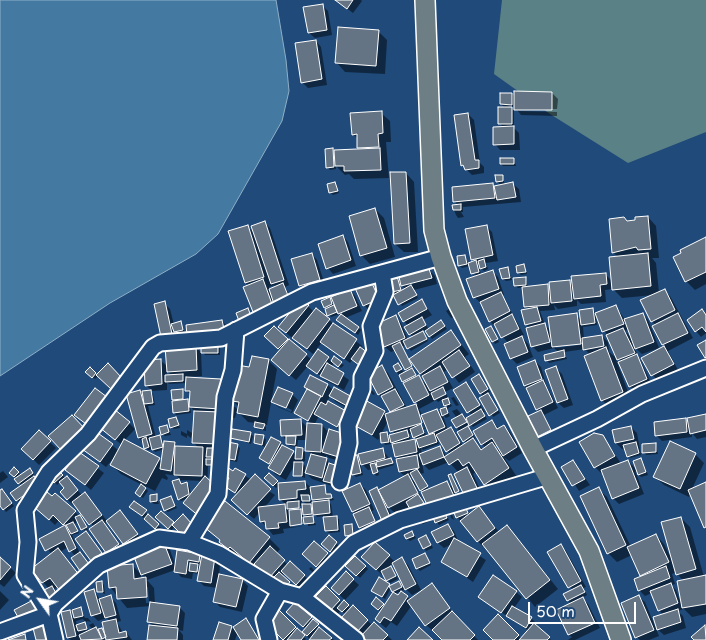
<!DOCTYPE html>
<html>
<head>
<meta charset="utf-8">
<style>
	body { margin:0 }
	#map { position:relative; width:706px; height:640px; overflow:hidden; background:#1f4a7a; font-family:"Playpen Sans",sans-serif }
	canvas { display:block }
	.north { position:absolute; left:15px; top:575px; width:50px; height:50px; -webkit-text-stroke:4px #1f4a7a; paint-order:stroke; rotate:302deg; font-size:14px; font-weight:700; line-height:20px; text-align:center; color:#fff }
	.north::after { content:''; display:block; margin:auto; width:18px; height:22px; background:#fff; clip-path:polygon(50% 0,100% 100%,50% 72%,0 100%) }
	.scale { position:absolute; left:528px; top:602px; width:108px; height:22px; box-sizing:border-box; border:2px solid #fff; border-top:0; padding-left:6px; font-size:15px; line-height:18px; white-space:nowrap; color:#fff; -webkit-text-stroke:4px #1f4a7a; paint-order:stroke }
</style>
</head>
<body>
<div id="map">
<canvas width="706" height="640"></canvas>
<div class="north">N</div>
<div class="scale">50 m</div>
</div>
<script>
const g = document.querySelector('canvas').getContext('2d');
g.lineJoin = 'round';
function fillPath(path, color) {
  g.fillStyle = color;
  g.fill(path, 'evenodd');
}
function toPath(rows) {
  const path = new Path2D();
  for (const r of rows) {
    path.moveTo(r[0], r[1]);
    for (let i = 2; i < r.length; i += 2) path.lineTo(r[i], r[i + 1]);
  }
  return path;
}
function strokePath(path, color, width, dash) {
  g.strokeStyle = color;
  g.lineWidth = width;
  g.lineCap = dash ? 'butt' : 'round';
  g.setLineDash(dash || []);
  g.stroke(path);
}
fillPath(toPath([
	[502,0,706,0,706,132,628,163,550,114,494,74]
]), '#5a8186');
const water = toPath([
	[0,0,276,0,286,60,289,91,282,121,218,234,196,254,110,303,0,376,0,0]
]);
fillPath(water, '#447aa1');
strokePath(water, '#8fafc7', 1);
fillPath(toPath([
	[336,0,361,0,362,1,353,13],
	[322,5,328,11,332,35,315,38,309,33],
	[378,31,387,40,385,74,345,72,337,63],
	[316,41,321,47,327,85,308,88,302,82],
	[552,93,558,99,557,109,519,109,519,111,557,112,557,116,521,115,515,107,509,106,514,111,514,128,519,133,520,150,500,150,495,144,504,128,500,124,506,109,501,104,512,94,515,97],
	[381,113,390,121,391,142,386,142,389,178,354,179,349,174,345,175,336,166,336,169,330,170,328,167,332,150,359,150,358,139,353,134],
	[468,114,474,120,480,163,484,167,484,173,472,175,462,165],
	[514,159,516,166,503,166,501,164],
	[406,173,414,182,418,252,404,252,395,244],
	[502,176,505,185,513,184,519,189,521,202,463,207,463,212,461,212,464,217,458,218,456,215,454,210,458,205,454,201,493,184,496,187,501,186,497,181],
	[335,184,339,193,333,195,330,192],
	[375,209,384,218,395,257,370,264,361,255],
	[648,217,656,226,659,258,652,258,656,263,659,293,664,290,670,296,693,338,668,351,678,370,657,381,643,359,665,347,654,326,656,326,652,321,653,295,622,298,613,289,605,290,606,302,581,304,577,300,577,306,558,309,554,305,555,310,540,311,545,325,551,331,576,315,581,320,593,310,595,312,597,325,583,327,584,339,602,336,608,342,609,352,615,357,631,400,611,409,602,400,590,355,585,349,564,352,567,359,549,363,545,356,559,353,554,348,538,352,532,346,530,328,526,324,529,310,525,306,524,287,518,288,515,285,525,278,528,287,547,286,551,289,569,281,573,285,605,274,612,281,618,257,613,252,627,222],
	[587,342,587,344,556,348,556,346],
	[265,223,270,228,289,285,285,287,294,304,260,317,254,311,249,286,246,283,247,226,256,235],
	[274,285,276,287,270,290,269,287],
	[486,226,492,232,498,261,486,263,488,269,484,271,479,266,481,275,492,271,498,277,504,295,502,295,524,335,521,336,528,344,533,357,517,364,511,358,508,343,490,321,481,303,474,297,476,277,470,266,462,268,459,265,465,256,468,264,475,262,472,259],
	[343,236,348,242,356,266,333,274,328,268],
	[706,239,706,284,695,290,686,281],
	[312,254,317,260,325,285,306,291,300,285],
	[524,265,527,274,521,275,519,273],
	[508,268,512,280,506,281,503,279],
	[429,270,435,276,437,284,414,290,418,298,402,306,393,292,396,277,402,283],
	[400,283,406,290,402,292],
	[371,282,377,288,384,305,370,311,364,305],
	[350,290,355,296,362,311,345,318,361,330,358,335,340,322,340,314,331,317,325,307,330,299,336,305],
	[422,301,432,315,423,320,429,330,443,324,447,329,432,339,425,330,422,332,428,341,411,351,406,345,402,347,417,377,427,385,421,373,451,332,469,354,465,357,475,372,459,383,448,369,444,372,453,388,445,392,448,397,446,398,452,406,446,409,450,416,446,418,443,415,441,410,447,407,443,399,438,402,436,400,419,409,423,416,437,410,443,416,448,430,451,428,456,434,463,446,466,444,453,420,457,418,452,411,457,409,466,420,472,416,455,390,466,384,485,412,483,413,487,419,473,427,470,424,467,426,475,438,473,440,483,450,486,448,482,444,492,421,499,429,504,426,510,432,522,453,509,461,504,457,517,477,494,493,477,471,473,474,482,494,470,500,459,473,449,462,429,470,422,463,424,473,420,474,429,490,447,482,456,491,451,475,459,490,455,491,453,489,458,502,423,492,417,483,415,484,425,506,415,512,410,506,395,513,387,506,395,523,389,526,379,491,406,477,400,472,395,445,390,440,391,444,385,445,381,434,378,440,354,423,384,412,387,414,392,413,379,394,382,367,388,373,407,408,418,405,397,372,398,364,404,373,408,371,396,350,391,352,385,347,376,325,395,317,401,323,408,340,413,337,410,334,408,326,404,321],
	[417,411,419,411,425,428,422,429],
	[388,421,395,435,390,436,387,433,381,434],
	[428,428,432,435,427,437,423,429],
	[413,433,417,440,420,446,415,441,411,441,409,434],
	[438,438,450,454,447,457,440,447,422,454,421,448,423,450,439,444],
	[497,444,502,453,494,446],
	[413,476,416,483,409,477],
	[164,303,170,309,174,325,180,323,185,332,176,334,168,342],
	[308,306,314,312,316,310,362,346,350,363,322,342,313,354,286,333],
	[616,306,625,320,643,314,648,320,659,348,642,354,634,347,652,385,636,392,630,386,621,362,596,314],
	[629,329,632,338,625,331],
	[449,309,454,317,451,318,446,311],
	[706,315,706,333,701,337,696,331],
	[222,321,228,327,229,335,194,340],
	[491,327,499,342,495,344,487,329],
	[274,328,312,360,328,358,332,362,341,363,344,365,341,368,334,363,331,367,349,380,344,390,327,381,308,366,296,380,279,366,281,351,266,336],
	[203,343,220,345,220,355,205,355,203,352],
	[195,347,201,352,202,376,188,377,188,378,221,380,229,389,229,405,235,407,239,411,240,408,232,400,250,368,268,360,277,369,267,425,264,425,266,427,266,431,258,429,256,423,248,422,237,411,235,418,228,417,223,449,213,449,216,452,215,459,211,459,215,463,214,467,208,466,206,513,188,498,181,501,179,499,173,482,180,480,177,476,165,474,168,478,167,480,162,478,155,491,143,485,148,491,143,498,136,493,142,485,121,474,112,465,117,454,106,467,89,454,96,432,119,451,122,445,107,433,129,423,135,429,124,441,162,462,164,449,155,452,153,449,148,450,139,438,127,394,139,391,144,396,150,391,153,394,155,405,148,406,156,438,162,439,165,448,174,444,178,447,199,448,194,443,195,412,190,406,191,413,176,415,174,412,176,402,173,399,182,391,185,401,191,404,191,395,187,391,187,383,169,384,167,382,167,390,152,391,146,385,160,360,168,367],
	[166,370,172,376,167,376],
	[179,480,203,481,191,495,189,486,187,483,182,485],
	[535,361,541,367,546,385,558,408,544,415,555,436,544,442,538,436,539,412,525,385],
	[108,365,127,384,117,394,98,376,95,379,87,372,90,369,98,376],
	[556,368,562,374,573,405,564,408,558,403],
	[311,376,328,385,355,412,336,402,330,396,327,402,346,412,343,432,319,416,314,425,322,425,329,433,347,463,329,458,326,455,326,457,321,457,346,473,341,489,312,479,306,473,312,455,307,450,307,440,298,440,297,449,305,452,305,461,301,461,305,466,305,478,295,475,295,464,286,480,275,474,270,468,271,466,261,458,272,438,297,456,297,447,290,446,282,435,300,420,308,428,312,424,296,413,308,389,305,387],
	[481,378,490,392,487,394,500,413,493,417,481,393],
	[368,388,370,388,375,394,373,395],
	[292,394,298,400,292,413,278,407,272,401],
	[277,403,292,410,291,412,277,406],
	[454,397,459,405,456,406,451,398],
	[706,416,706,437,697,439,692,433,692,437,662,441,656,435,685,419,690,424],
	[176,418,180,428,174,429,171,427],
	[167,426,171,435,165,436,162,434],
	[631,427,637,433,641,455,630,458,626,448,622,449,616,443,614,431],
	[187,430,192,433,191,438,187,435,187,438,181,435,181,431,187,434],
	[39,432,56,448,39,465,23,449],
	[250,434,253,436,251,444,231,437],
	[256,435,266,439,265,447,255,443],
	[603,436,620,462,616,466,628,461,638,471,641,460,643,462,648,475,641,477,635,471,644,494,619,504,613,498,603,472,601,473,595,467],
	[656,445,658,454,646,455,644,452],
	[237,446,240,448,237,462,228,460,226,458],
	[382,449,394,465,378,470,379,475,376,476,373,469,368,470,360,462,363,475,356,477,354,475,356,456,361,461],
	[79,454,104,473,91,490,67,470],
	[695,454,704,463,692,489,706,483,706,529,690,493,689,497,664,485,655,477],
	[573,461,590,485,579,491,563,467],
	[14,469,21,475,32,472,35,476,23,506,12,494,22,486,11,473],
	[57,470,83,496,85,494,91,500,107,521,120,511,142,540,130,549,108,521,104,524,124,550,113,558,91,530,94,527,75,503,73,505,67,499,66,488,60,482,57,485,50,476],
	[236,470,275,495,264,508,286,505,280,499,279,485,276,488,265,478,269,474,279,484,305,482,311,488,324,487,328,495,333,498,334,500,328,501,331,504,333,517,339,519,340,532,329,533,326,531,324,516,317,517,314,513,312,516,316,525,308,526,308,522,292,524,292,527,304,526,283,529,284,533,273,535,262,522,260,512,254,519,239,506,238,495,226,486,230,479,224,474,234,473],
	[308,495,312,495,316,503,314,509,309,503,312,503],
	[302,500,307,505,304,514,301,509,289,510,289,507,301,506],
	[303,513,308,518,304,519],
	[3,471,8,477,0,483,0,473],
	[360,484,366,490,374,510,372,511,380,527,366,533,360,528,353,511],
	[371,514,374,514,379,526,377,527],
	[598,489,607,497,631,547,656,535,664,544,670,556,681,518,690,527,704,577,706,577,706,614,692,617,684,609,678,611,683,616,686,628,664,635,656,628,663,615,659,610,652,593,645,596,639,590,643,577,632,555,617,562,608,553,581,497],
	[676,572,683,581,680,601,676,590,671,585,675,584,672,574],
	[0,492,4,493,14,506,6,512,0,504],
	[156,496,159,504,154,504,151,502],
	[171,497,177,508,168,512,165,510],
	[465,507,470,515,484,514,499,532,507,526,558,589,535,607,485,545,483,547,457,517],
	[133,509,146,511,147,515,161,528,158,530],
	[41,512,75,512,82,519,88,530,85,532,107,559,98,566,92,560,77,540,86,533,78,520,74,525,79,533,72,535,80,554,90,567,84,573,72,558,75,556,68,547,60,552,87,585,58,587,54,589,59,598,51,602,48,600,49,589,33,570,52,555,41,539,66,526,59,520,55,525],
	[161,512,174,525,194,527,185,536,175,526,171,531,157,517],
	[450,512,452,514,454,520,451,518],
	[444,513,449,520,439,525,437,522],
	[429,519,430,521,423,524,420,521],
	[448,525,454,531,459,543,486,560,473,582,442,561,452,544,444,548,438,543],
	[206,526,269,538,280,549,276,554,288,565,290,563,310,581,302,590,285,573,282,576,292,585,287,591,242,558,240,560],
	[352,526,355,538,349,538,346,536],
	[412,533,416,538,410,541,407,539],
	[426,536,433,548,426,551,424,548],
	[329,537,339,546,333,553,325,547],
	[314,542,333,560,322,571,309,560],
	[164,544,170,550,176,567,178,552,200,555,202,557,215,558,220,564,219,575,242,580,248,586,242,612,220,607,214,601,217,588,204,586,198,580,199,574,193,573,192,579,181,577,175,570,147,580,154,588,155,604,179,607,185,613,183,631,179,630,183,635,183,640,148,640,154,627,149,622,151,606,127,608,110,587,132,565,141,574,141,579,146,579,142,574],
	[145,587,148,587,149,603,146,603],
	[560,545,566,551,586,587,583,588,587,595,582,598,588,604,600,628,575,640,568,640,572,637,569,635,571,604,565,595,573,591,549,552],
	[425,554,431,565,420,571,417,568],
	[389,556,395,562,402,559,408,565,421,590,412,595,406,589,393,563,390,566,398,579,390,583,384,573,382,575,369,562],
	[356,557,368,569,360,578,347,566],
	[0,558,16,573,4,587,0,584],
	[311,567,317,573,316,575,309,569],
	[346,573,359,585,345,600,332,588],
	[102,582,104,585,105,594,98,591],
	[399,582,405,589,395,594,399,597,402,593,411,600,432,585,457,618,478,640,444,640,426,625,412,605,397,626,391,622,386,628,382,625,376,619,381,612,372,604,376,599,385,607,394,593,391,588,385,599,375,593,389,585,391,586],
	[326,588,342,604,344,602,351,609,353,607,372,625,374,623,392,640,367,640,364,636,362,638,348,624,346,615,341,610,336,616,322,604],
	[94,590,100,600,110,597,116,603,121,621,117,622,123,633,126,632,132,640,71,640,68,638,69,611,75,617,80,609,85,618,88,618,91,622,87,621,86,623,83,619,76,621,77,626,85,624,89,632,93,630,89,625,93,623,98,631,102,629,106,634,110,621,107,618,98,621,92,615],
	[0,591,9,600,0,610],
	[516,592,522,597,514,608,531,618,537,624,536,626,551,640,495,640,498,616,522,639,529,631,479,597],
	[639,597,645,602,659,636,649,640,640,640,637,637],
	[295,603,319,628,334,640,310,640,304,632,306,629,287,612],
	[279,611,306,639,305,640,284,640,267,623],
	[245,620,260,640,243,640,238,632,235,640,215,640,232,627,236,632]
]), '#0007');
const building = toPath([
	[335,0,353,0,347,9,335,0],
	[323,4,327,30,308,33,303,7,323,4],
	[338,27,379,30,376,66,335,63,338,27],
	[316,40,322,79,301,83,295,43,316,40],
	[514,91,552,92,552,110,514,110,514,91],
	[500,93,512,93,512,105,500,104,500,93],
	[498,107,512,107,512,124,498,124,498,107],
	[382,111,383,133,378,134,379,147,357,148,357,134,352,135,350,113,382,111],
	[468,113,475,160,479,160,479,168,465,170,463,165,461,166,454,115,468,113],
	[514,126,514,144,493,145,493,127,514,126],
	[333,148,334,167,326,168,325,149,333,148],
	[380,148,381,170,344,171,344,166,335,166,334,150,380,148],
	[500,158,514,158,514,164,500,164,500,158],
	[390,172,406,172,410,243,394,244,390,172],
	[495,175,503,175,503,181,496,182,495,175],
	[335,182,338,191,329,193,327,184,335,182],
	[513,182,516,197,497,200,494,186,513,182],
	[493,183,495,198,453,202,452,187,493,183],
	[461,204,461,210,453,210,452,205,461,204],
	[375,208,387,248,360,256,349,216,375,208],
	[648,216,651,249,638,250,636,247,612,253,609,219,624,217,627,221,635,220,635,217,648,216],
	[265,221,284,280,271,284,251,226,265,221],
	[248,225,264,277,245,283,228,231,248,225],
	[487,225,493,255,471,260,465,229,487,225],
	[343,235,351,260,326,269,318,244,343,235],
	[706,237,706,272,685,282,673,257,681,253,680,250,706,237],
	[312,253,320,280,299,286,291,259,312,253],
	[648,253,651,286,612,290,609,257,648,253],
	[465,255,467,264,458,266,457,256,465,255],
	[484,259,486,267,480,269,478,261,484,259],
	[476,260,479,272,471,274,468,263,476,260],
	[524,264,526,272,517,273,516,266,524,264],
	[508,267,510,278,502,279,499,269,508,267],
	[429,269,432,278,401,286,399,277,429,269],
	[493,270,499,289,473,298,466,279,493,270],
	[606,273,607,284,600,285,601,296,574,299,571,276,606,273],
	[397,276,401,290,392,292,388,279,397,276],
	[526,277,526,285,514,286,513,278,526,277],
	[263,279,272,304,253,312,243,287,263,279],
	[570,280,572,301,551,303,549,282,570,280],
	[371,281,379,299,363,306,355,288,371,281],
	[283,283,289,298,274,304,269,289,283,283],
	[548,284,549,305,524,307,522,287,548,284],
	[411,285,417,295,398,305,393,295,411,285],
	[350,289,357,306,338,314,331,297,350,289],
	[665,289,675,310,651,322,640,300,665,289],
	[501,292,510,311,489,322,480,302,501,292],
	[330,297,332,304,324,308,321,301,330,297],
	[301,299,309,305,286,333,278,327,301,299],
	[422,299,427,309,403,322,398,313,422,299],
	[165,301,172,334,161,337,154,304,165,301],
	[334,305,337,312,327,316,325,309,334,305],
	[616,305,624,324,602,332,595,313,616,305],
	[537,307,541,321,525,325,521,310,537,307],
	[248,308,252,319,240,324,236,313,248,308],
	[316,308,330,319,307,349,292,338,316,308],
	[593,308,595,323,581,325,579,310,593,308],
	[702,309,706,315,706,332,702,327,695,332,687,320,702,309],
	[577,313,581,344,552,347,548,317,577,313],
	[643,313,654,342,635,349,624,319,643,313],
	[678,313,688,333,662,345,652,326,678,313],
	[341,314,359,327,355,333,336,320,341,314],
	[512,314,519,329,501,338,494,324,512,314],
	[396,315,405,338,384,347,374,325,396,315],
	[422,317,426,325,409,335,404,327,422,317],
	[222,320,224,329,187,335,186,325,222,320],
	[441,320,445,326,429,337,425,331,441,320],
	[181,321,183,330,174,332,171,324,181,321],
	[333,323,357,339,344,359,320,342,333,323],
	[545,323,550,342,531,347,526,328,545,323],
	[274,326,288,339,278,349,264,336,274,326],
	[491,326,498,339,492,342,485,329,491,326],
	[623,328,635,353,617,360,606,335,623,328],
	[451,330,461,345,420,374,409,359,451,330],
	[423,331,427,339,407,349,403,341,423,331],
	[602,335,604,346,583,350,582,338,602,335],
	[522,336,528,352,510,359,504,344,522,336],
	[289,339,307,354,289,376,271,360,289,339],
	[706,340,706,357,705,358,697,345,706,340],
	[201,341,218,341,218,353,201,353,201,341],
	[400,342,412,366,405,370,392,346,400,342],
	[196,345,197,370,167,372,165,347,196,345],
	[664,346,674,364,651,376,641,358,664,346],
	[360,347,371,355,363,368,351,359,360,347],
	[606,347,623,392,601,401,584,356,606,347],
	[318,349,329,357,317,374,306,366,318,349],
	[459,350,470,366,452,378,442,362,459,350],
	[564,350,565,357,545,361,544,355,564,350],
	[637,354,647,379,629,387,618,362,637,354],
	[252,356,269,359,258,417,237,413,239,402,231,401,237,365,249,367,252,356],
	[334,356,342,362,338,367,331,361,334,356],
	[161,359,162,384,145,386,144,360,161,359],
	[535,360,542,379,524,386,517,367,535,360],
	[108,363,122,378,111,389,96,375,108,363],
	[327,363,344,373,338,385,320,376,327,363],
	[398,363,402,369,396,372,393,366,398,363],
	[382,365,393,387,378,395,367,374,382,365],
	[440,366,448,382,430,391,422,376,440,366],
	[556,366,568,399,557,403,545,370,556,366],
	[90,367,96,373,92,378,85,372,90,367],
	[412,368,416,375,402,382,399,375,412,368],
	[183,374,183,381,165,382,165,375,183,374],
	[479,374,488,389,480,394,471,379,479,374],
	[310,375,328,384,322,397,304,387,310,375],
	[419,375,429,395,414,403,403,383,419,375],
	[186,377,221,379,220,409,189,407,190,391,185,391,186,377],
	[543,380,553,402,536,410,526,388,543,380],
	[466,382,480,405,467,413,453,390,466,382],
	[278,387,293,393,286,408,271,402,278,387],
	[334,387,354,398,349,407,329,396,334,387],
	[443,387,446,394,434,400,431,393,443,387],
	[95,388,107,397,86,424,74,415,95,388],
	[183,389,183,399,172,400,171,390,183,389],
	[307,389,321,396,308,421,294,413,307,389],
	[395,389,404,405,390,412,381,396,395,389],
	[140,390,152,434,138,438,126,394,140,390],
	[151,390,153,403,144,404,142,391,151,390],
	[488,393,498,410,489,416,479,398,488,393],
	[448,398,450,404,444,406,442,400,448,398],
	[188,399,189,411,173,413,172,401,188,399],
	[365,400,385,411,372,435,352,424,365,400],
	[328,401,346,411,337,427,314,414,321,402,326,405,328,401],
	[416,404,422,423,390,432,385,414,416,404],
	[446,407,448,413,442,416,440,409,446,407],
	[114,409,130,422,115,440,99,427,114,409],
	[437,409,445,427,429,434,421,415,437,409],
	[481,409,485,416,469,426,466,418,481,409],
	[541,410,551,430,537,437,528,416,541,410],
	[194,411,220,412,218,444,192,443,194,411],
	[462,414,467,422,456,428,451,420,462,414],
	[706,414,706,430,690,434,687,418,706,414],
	[72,415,86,430,62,451,48,436,72,415],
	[176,417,179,425,170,428,168,419,176,417],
	[686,418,687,432,655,436,654,422,686,418],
	[301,419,302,435,281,436,280,420,301,419],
	[492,420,497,429,504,425,517,447,503,456,492,438,481,445,473,431,492,420],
	[255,422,265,424,263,429,254,427,255,422],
	[307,423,322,424,321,452,305,451,307,423],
	[421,424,424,433,413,438,410,429,421,424],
	[167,425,169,432,161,435,159,427,167,425],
	[468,426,473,435,463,442,457,432,468,426],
	[631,426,634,439,615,443,612,430,631,426],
	[451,427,460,443,446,452,436,435,451,427],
	[232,429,251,432,249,442,230,438,232,429],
	[329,429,348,435,342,458,322,452,329,429],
	[39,430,51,441,33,460,21,449,39,430],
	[407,430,409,437,391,443,389,435,407,430],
	[95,431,113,444,100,462,82,449,95,431],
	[387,432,389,442,381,443,380,433,387,432],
	[434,433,437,442,419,448,416,439,434,433],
	[594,433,603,435,615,456,594,468,579,442,594,433],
	[255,434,264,435,262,445,254,443,255,434],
	[160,435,163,447,152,450,149,438,160,435],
	[286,436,296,436,295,445,286,444,286,436],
	[146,437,149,447,144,449,142,439,146,437],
	[271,437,281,442,269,464,259,458,271,437],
	[473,438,481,450,492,442,509,468,484,485,469,462,463,466,458,459,449,465,444,457,473,438],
	[124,439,160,458,146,484,110,465,124,439],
	[415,439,417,452,395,457,392,444,415,439],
	[164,441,175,442,171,471,160,469,164,441],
	[670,441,696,453,680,489,653,477,670,441],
	[228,442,238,444,235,460,224,458,228,442],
	[636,442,639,453,627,457,623,445,636,442],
	[656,443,656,452,642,453,642,444,656,443],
	[282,445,294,451,280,475,268,468,282,445],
	[175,446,203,447,202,476,174,475,175,446],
	[440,446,444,457,423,465,419,454,440,446],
	[296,447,303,448,302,459,295,459,296,447],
	[207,448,213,448,213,457,206,457,207,448],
	[383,448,385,458,361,465,358,454,383,448],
	[79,452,99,466,85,485,65,470,79,452],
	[311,454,327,458,322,478,305,473,311,454],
	[357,455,361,473,352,475,347,457,357,455],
	[417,455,419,468,399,472,396,459,417,455],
	[391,458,393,463,377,467,376,462,391,458],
	[641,458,646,472,638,475,633,461,641,458],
	[206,459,213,459,212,465,206,465,206,459],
	[573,460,585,479,572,486,561,467,573,460],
	[628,460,639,488,612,499,601,470,628,460],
	[294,462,303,462,302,476,293,476,294,462],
	[329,463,341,467,335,484,323,481,329,463],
	[375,463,378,472,373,474,370,464,375,463],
	[14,467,19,472,14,477,9,473,14,467],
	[227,467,233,471,235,468,246,474,235,493,224,486,229,478,223,474,227,467],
	[467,467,477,488,464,495,454,474,467,467],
	[30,468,33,473,18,484,14,479,30,468],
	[57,469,63,475,54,483,48,476,57,469],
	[417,469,428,486,420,491,410,473,417,469],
	[269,473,278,481,273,486,264,478,269,473],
	[255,474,271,489,247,515,231,500,255,474],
	[408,474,418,493,388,508,378,490,408,474],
	[451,474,459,491,455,493,448,475,451,474],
	[34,476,40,484,16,501,10,493,34,476],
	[67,476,78,490,67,500,60,492,64,488,59,482,67,476],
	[205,476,217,487,201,506,205,510,200,517,183,503,205,476],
	[179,479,181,484,187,482,189,494,178,500,172,481,179,479],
	[305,481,306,489,297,490,297,498,279,500,278,483,305,481],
	[447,481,454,496,428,507,421,492,447,481],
	[706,482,706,527,704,528,688,490,706,482],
	[360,483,370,504,352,512,342,491,360,483],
	[141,484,146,488,140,497,135,493,141,484],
	[325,485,326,494,331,494,332,498,312,500,310,487,325,485],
	[377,487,390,517,382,521,369,491,377,487],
	[599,487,626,545,607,554,580,496,599,487],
	[2,489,12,503,3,510,0,506,0,490,2,489],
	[47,492,52,496,55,493,76,511,63,525,53,515,49,520,34,507,47,492],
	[85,492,102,515,89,525,72,502,85,492],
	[157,494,157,501,150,502,150,495,157,494],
	[418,494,424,503,411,511,406,502,418,494],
	[301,495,309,495,310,501,302,501,301,495],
	[171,496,175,506,164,511,160,500,171,496],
	[329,500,330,513,313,515,312,502,329,500],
	[134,501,147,510,142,516,129,507,134,501],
	[225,501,270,537,249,563,230,547,228,549,219,542,220,540,204,527,225,501],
	[299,501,299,508,287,509,287,502,299,501],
	[285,504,287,522,278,523,279,528,266,529,265,521,260,522,258,507,285,504],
	[302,504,311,504,312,514,303,515,302,504],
	[465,506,468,513,456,518,453,510,465,506],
	[479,506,495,528,477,542,460,521,479,506],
	[369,507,375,521,359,528,353,514,369,507],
	[301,509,302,524,290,526,289,510,301,509],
	[120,510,138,534,123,544,106,521,120,510],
	[161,511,174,522,168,529,155,517,161,511],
	[444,512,447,518,435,523,433,517,444,512],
	[148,514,159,524,155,529,144,519,148,514],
	[183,514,192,524,182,535,172,525,183,514],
	[80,515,87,527,81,530,75,517,80,515],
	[313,516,314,523,304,524,303,517,313,516],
	[337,516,338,530,325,531,323,517,337,516],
	[681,517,696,569,676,575,661,522,681,517],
	[102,520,119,544,106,553,89,529,102,520],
	[73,522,78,531,71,534,66,525,73,522],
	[352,524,353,535,345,536,344,525,352,524],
	[448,524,454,535,437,543,431,532,448,524],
	[65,525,76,548,69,552,64,541,45,551,39,539,65,525],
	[507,525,550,580,526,599,482,544,507,525],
	[86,531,102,553,91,561,75,539,86,531],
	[412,531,414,536,406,539,404,535,412,531],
	[656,534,669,562,640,576,627,547,656,534],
	[329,535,337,542,330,552,321,544,329,535],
	[426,535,431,545,423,549,418,539,426,535],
	[454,538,481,553,467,577,441,562,454,538],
	[314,541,328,553,316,567,302,554,314,541],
	[375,542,390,555,376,570,361,557,375,542],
	[164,543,172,564,141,575,133,554,164,543],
	[561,544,581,581,568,588,547,552,561,544],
	[270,546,285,560,269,578,254,564,270,546],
	[58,548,80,576,60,591,50,578,42,583,31,569,58,548],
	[177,550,200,554,199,562,188,560,186,574,174,572,177,550],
	[80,552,89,564,80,571,71,558,80,552],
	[425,553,430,563,416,569,412,559,425,553],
	[202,554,215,557,211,583,197,581,202,554],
	[355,556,366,566,356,576,345,566,355,556],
	[0,557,11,567,0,580,0,557],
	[402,557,416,584,405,590,392,563,402,557],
	[290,561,305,575,296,585,281,571,290,561],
	[190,563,198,564,197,572,189,571,190,563],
	[133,564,134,579,146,577,147,597,117,599,116,587,109,588,107,566,133,564],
	[391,566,396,576,386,581,381,571,391,566],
	[666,566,670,578,638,591,634,579,666,566],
	[346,571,354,579,339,595,331,588,346,571],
	[279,572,290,582,284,590,272,579,279,572],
	[219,574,243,579,236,607,213,602,219,574],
	[493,575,517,591,501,613,478,597,493,575],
	[706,575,706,604,682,608,677,581,706,575],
	[379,577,390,584,382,597,371,591,379,577],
	[102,581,103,592,97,592,96,582,102,581],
	[399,581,402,587,392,592,389,586,399,581],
	[432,583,450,608,425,626,407,601,432,583],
	[671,583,678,603,658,611,650,591,671,583],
	[581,585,585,592,567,601,563,594,581,585],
	[52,586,57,595,47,600,42,591,52,586],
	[326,586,340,600,329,612,314,598,326,586],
	[94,589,101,613,91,616,84,592,94,589],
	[401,591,408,596,391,621,384,617,380,623,375,619,393,592,398,595,401,591],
	[111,595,116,615,105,618,99,599,111,595],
	[639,595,654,630,635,638,621,603,639,595],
	[376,597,384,604,378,610,371,604,376,597],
	[583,597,595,623,568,635,556,610,583,597],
	[35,599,40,608,19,619,14,610,35,599],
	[344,600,349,605,342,612,337,608,344,600],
	[150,602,180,606,177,626,147,622,150,602],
	[295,602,312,617,303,627,286,612,295,602],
	[353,605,368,620,356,633,340,619,353,605],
	[512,606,532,617,526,628,506,616,512,606],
	[81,607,83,616,74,618,72,610,81,607],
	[678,609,681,622,657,630,653,617,678,609],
	[70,610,76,636,67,638,61,612,70,610],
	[279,610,296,627,283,640,266,623,279,610],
	[452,611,475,635,470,640,442,640,432,630,452,611],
	[498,614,519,635,514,640,493,640,483,630,498,614],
	[246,618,259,640,241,640,233,627,246,618],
	[116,619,119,633,126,631,127,637,106,640,102,622,116,619],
	[313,619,319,624,307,636,302,632,313,619],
	[85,622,87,629,78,631,76,625,85,622],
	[219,622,232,626,228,640,213,640,219,622],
	[374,622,388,635,383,640,366,640,361,636,374,622],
	[534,623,550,637,547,640,519,640,534,623],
	[46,624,50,640,36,640,33,628,46,624],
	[149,625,178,628,177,640,147,640,149,625],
	[705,625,706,640,694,640,691,637,705,625],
	[96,627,102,639,81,640,79,635,96,627],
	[319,627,332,638,329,640,309,640,319,627],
	[419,627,433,640,407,640,419,627],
	[102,628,106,637,102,639,98,629,102,628],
	[297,628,305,635,301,640,287,640,297,628],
	[25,634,26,640,8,640,25,634]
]);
fillPath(building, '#647484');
strokePath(building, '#fff', 1);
const minor = toPath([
	[533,449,597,419,642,394,706,368],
	[340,482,349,443,348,425,362,389,362,377,375,351,371,326,385,292,382,273],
	[189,542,218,494,225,397,233,370,236,330],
	[302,597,354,543,400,520,549,476],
	[0,632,49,614,55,604,99,565,159,538,189,542,219,554,280,591,302,597,356,640],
	[55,640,49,614,25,575,28,542,25,510,49,472,88,434,153,347,160,343,221,338,312,292,441,257],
	[269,640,264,619,280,591]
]);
const major = toPath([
	[425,0,434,230,441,257,457,301,533,449,589,551,621,640]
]);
strokePath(minor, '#fff', 19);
strokePath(major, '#fff', 22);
strokePath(minor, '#1f4a7a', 15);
strokePath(major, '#6d7e84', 19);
</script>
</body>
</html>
